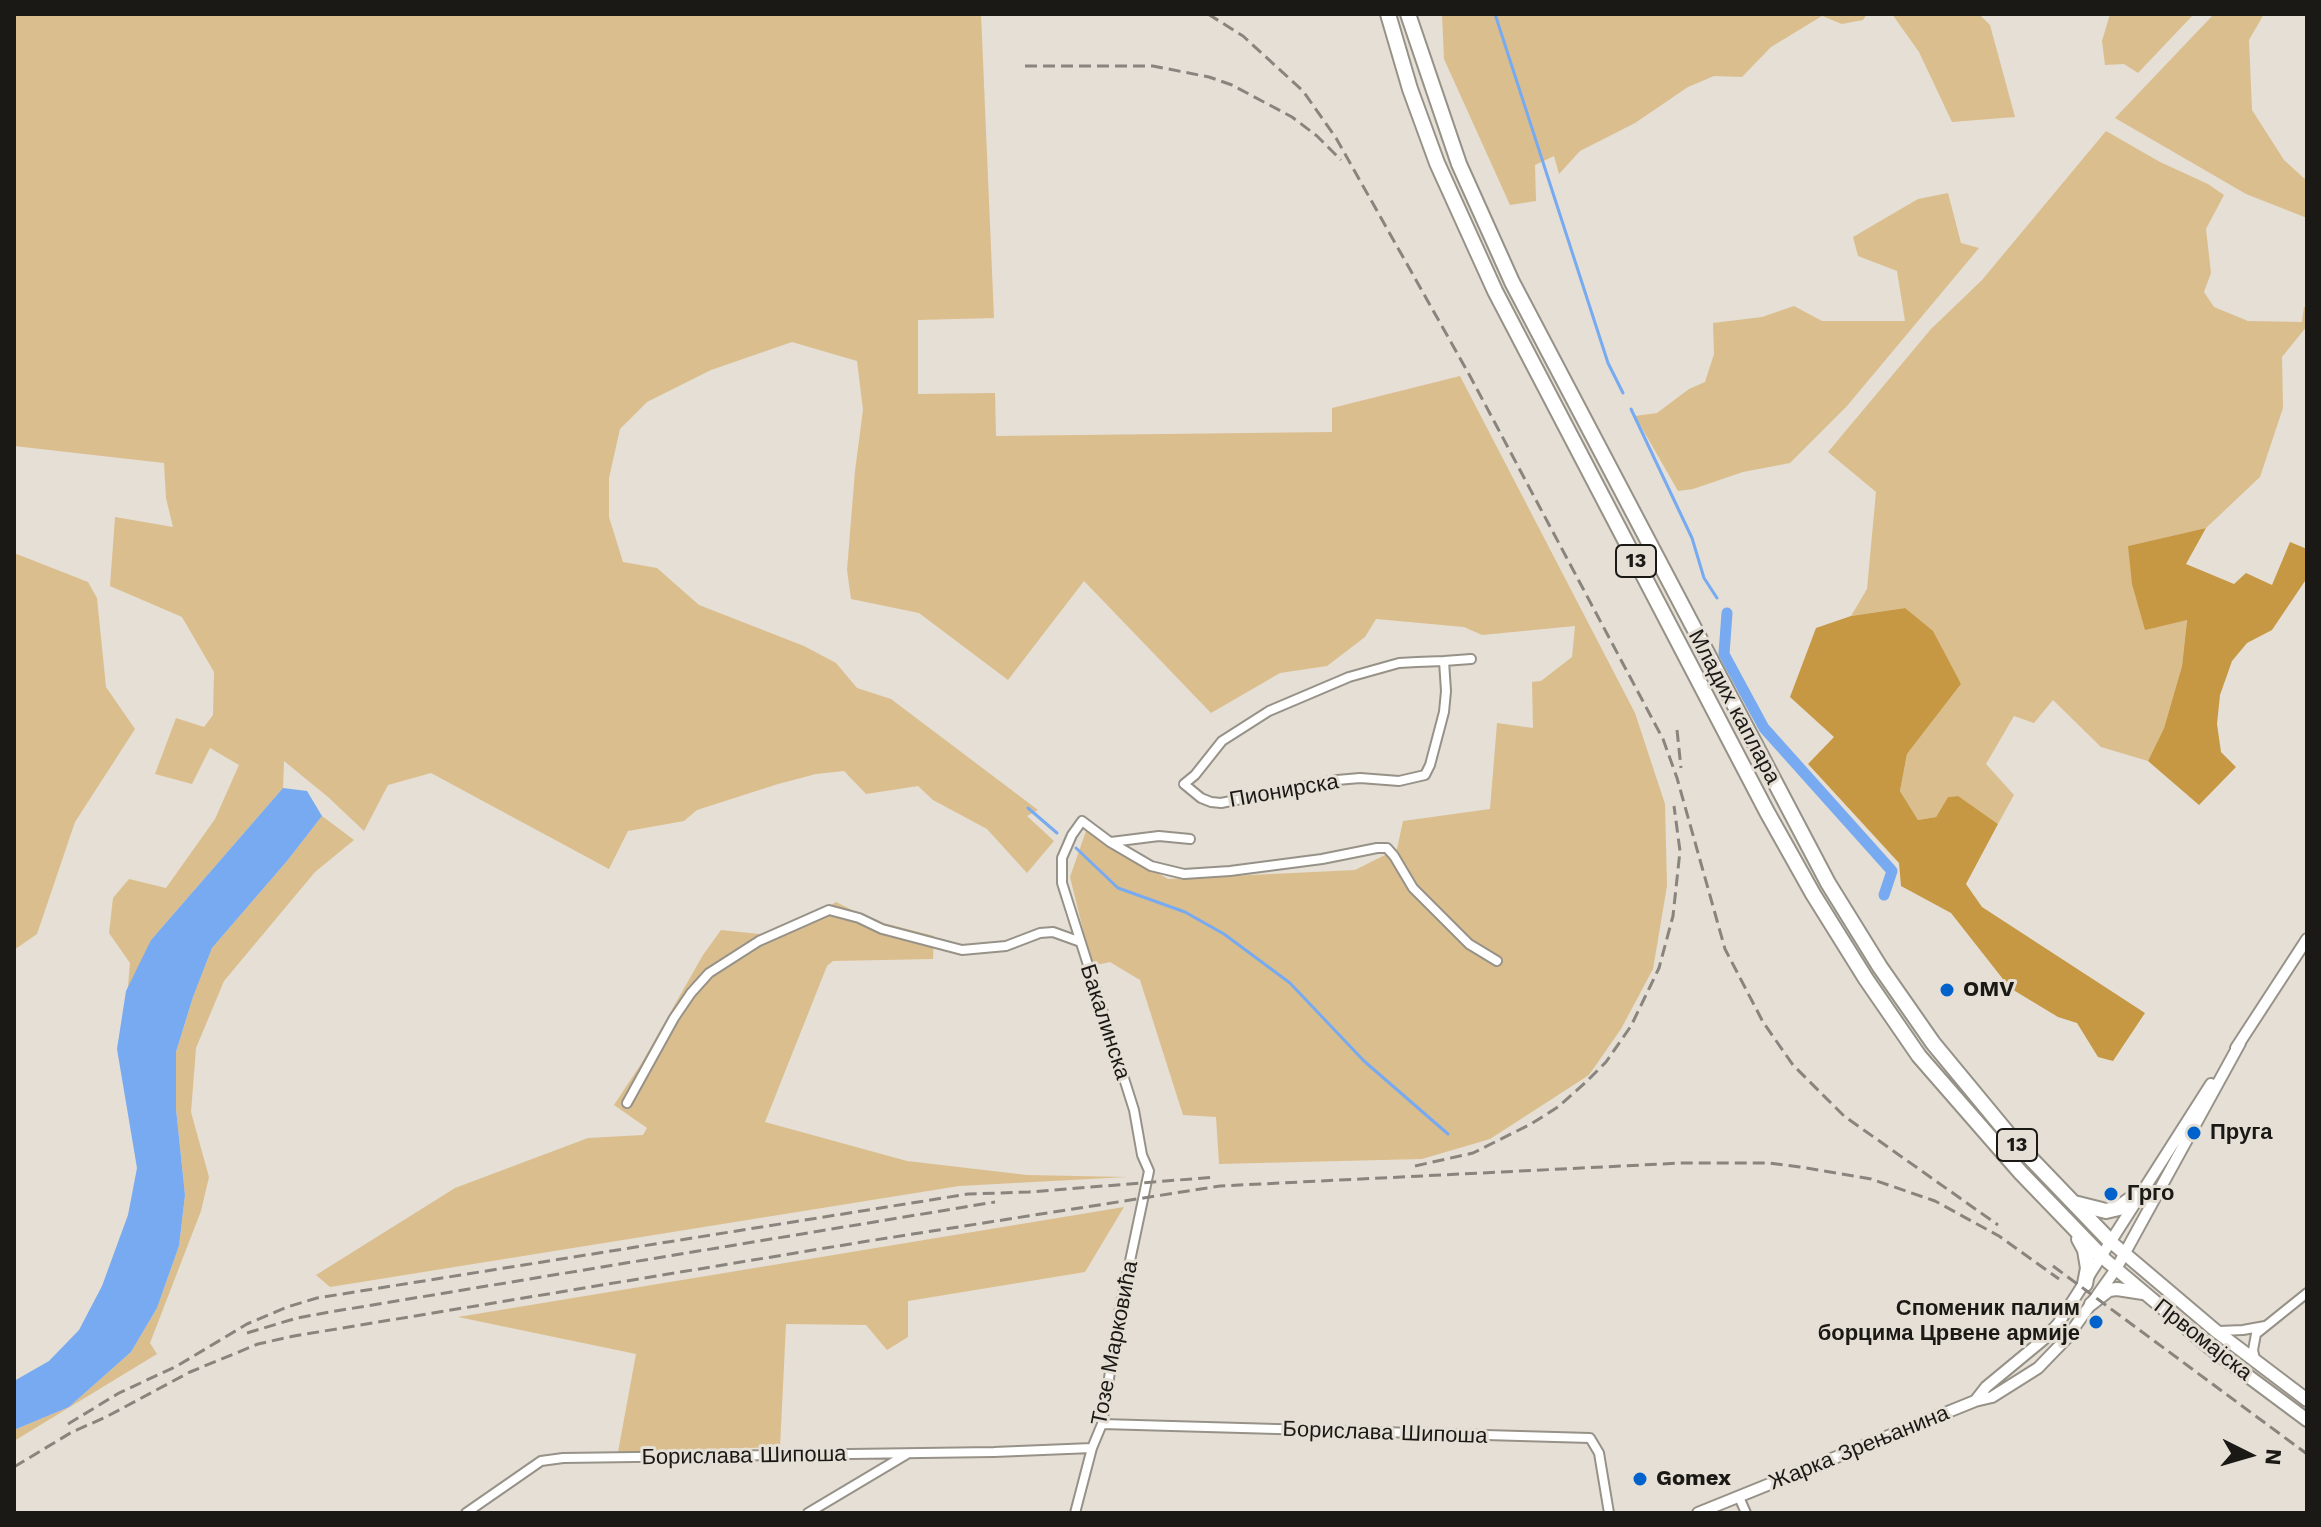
<!DOCTYPE html>
<html>
<head>
<meta charset="utf-8">
<style>
	body { margin:0 }
	#map { position:relative; width:2321px; height:1527px; overflow:hidden; background:#e5dfd5; font-family:"Work Sans",sans-serif }
	canvas { display:block }
	.frame { position:absolute; inset:0; border:16px solid #1b1916; pointer-events:none }
	.north { position:absolute; left:2209px; top:1415px; width:80px; height:80px; -webkit-text-stroke:6px #e5dfd5; paint-order:stroke; rotate:95deg; font-size:22px; font-weight:700; line-height:32px; text-align:center; color:#1b1916 }
	.north::after { content:''; display:block; margin:auto; width:28px; height:36px; background:#1b1916; clip-path:polygon(50% 0,100% 100%,50% 72%,0 100%) }
</style>
</head>
<body>
<div id="map">
<canvas width="2321" height="1527"></canvas>
<div class="frame"></div>
<div class="north">N</div>
</div>
<script>
const g = document.querySelector('canvas').getContext('2d');
g.lineJoin = 'round';
function fillPath(path, color) {
  g.fillStyle = color;
  g.fill(path, 'evenodd');
}
function toPath(rows) {
  const path = new Path2D();
  for (const r of rows) {
    path.moveTo(r[0], r[1]);
    for (let i = 2; i < r.length; i += 2) path.lineTo(r[i], r[i + 1]);
  }
  return path;
}
function strokePath(path, color, width, dash) {
  g.strokeStyle = color;
  g.lineWidth = width;
  g.lineCap = dash ? 'butt' : 'round';
  g.setLineDash(dash || []);
  g.stroke(path);
}
function drawText(font, color, halo, rows, align = 'center') {
  g.font = font + ' "Work Sans",sans-serif';
  g.lineWidth = 6;
  g.setLineDash([]);
  g.textBaseline = 'middle';
  g.strokeStyle = halo;
  g.fillStyle = color;
  for (const [text, x, y, turn = 0] of rows) {
    g.save();
    g.translate(x, y);
    g.rotate((+turn || 0) * Math.PI / 180);
    g.textAlign = isNaN(turn) ? turn : align;
    if (halo) g.strokeText(text, 0, 0);
    g.fillText(text, 0, 0);
    g.restore();
  }
}
fillPath(toPath([
	[14,14,981,14,994,318,918,320,918,394,995,393,996,436,1332,432,1332,408,1460,376,1635,713,1665,804,1667,886,1653,969,1621,1029,1589,1075,1490,1139,1422,1159,1219,1164,1216,1117,1183,1115,1140,980,1110,962,1092,966,1070,877,1086,831,1168,879,1355,870,1397,849,1403,821,1490,809,1497,723,1533,728,1532,682,1541,681,1572,657,1575,626,1482,635,1464,627,1376,619,1365,637,1327,666,1280,673,1211,713,1084,581,1008,680,919,613,851,599,847,570,855,471,863,410,857,361,792,342,711,370,647,402,620,429,609,478,609,517,623,562,657,568,699,605,804,646,836,663,857,688,891,699,1038,810,1027,816,1054,841,1027,873,987,829,933,800,918,786,866,794,844,771,816,774,778,784,697,810,684,821,628,831,609,869,431,773,388,785,364,831,328,797,284,761,283,788,151,940,125,1021,130,963,109,933,113,898,129,879,166,888,215,819,239,765,210,748,192,784,155,774,176,718,204,727,213,715,214,672,182,617,110,586,115,517,173,527,166,498,164,463,14,446],
	[1442,14,1867,14,1863,20,1842,24,1822,16,1771,47,1742,77,1714,76,1688,87,1635,123,1580,151,1559,174,1554,156,1535,165,1536,201,1510,205,1444,59],
	[1892,14,1979,14,1990,25,2015,117,1952,122,1919,52],
	[2110,14,2194,14,2138,73,2124,64,2105,65,2102,41],
	[2214,14,2264,14,2249,40,2252,110,2284,160,2307,181,2307,218,2246,194,2115,118],
	[2106,131,2160,162,2208,184,2224,195,2206,229,2211,273,2204,292,2214,307,2248,321,2302,322,2304,307,2307,308,2307,326,2282,357,2283,408,2260,477,2206,528,2128,546,2187,619,2182,666,2164,728,2148,761,2101,747,2053,700,2034,723,2014,716,1986,764,2014,795,1998,824,1957,796,1948,797,1936,817,1918,820,1900,791,1907,754,1961,684,1905,608,1851,616,1867,589,1876,492,1828,452,1931,329,1982,280],
	[1948,193,1961,243,1979,248,1847,406,1790,463,1743,472,1693,489,1678,491,1635,416,1657,413,1689,389,1705,382,1714,354,1713,323,1762,317,1794,306,1822,321,1905,321,1897,271,1858,256,1853,237,1918,199],
	[14,553,88,582,97,598,106,687,135,729,75,822,37,934,14,950],
	[322,816,354,840,315,872,224,981,196,1048,191,1112,209,1177,201,1211,150,1343,157,1354,14,1441,14,1430,69,1407,131,1352,157,1308,179,1246,185,1195,176,1109,176,1052,193,997,212,948,287,861],
	[836,902,872,920,934,936,933,959,833,961,827,966,765,1122,907,1161,1027,1175,1127,1177,959,1186,330,1287,316,1275,455,1188,588,1138,643,1135,647,1128,614,1105,641,1064,703,955,721,930,769,935,810,918],
	[1124,1207,1085,1272,908,1301,908,1337,887,1350,866,1325,786,1324,780,1447,618,1452,636,1354,458,1317]
]), '#dbbe8d');
fillPath(toPath([
	[2206,528,2186,564,2234,584,2246,573,2272,585,2290,542,2307,549,2307,578,2272,630,2247,643,2232,661,2220,695,2217,724,2221,752,2236,767,2199,805,2148,761,2164,728,2182,666,2187,620,2145,630,2132,584,2128,546],
	[1905,608,1933,631,1961,684,1907,754,1900,791,1918,820,1936,817,1948,797,1958,796,1998,824,1966,884,1982,907,2145,1013,2113,1061,2098,1057,2077,1023,2058,1017,2010,988,1951,913,1901,886,1899,863,1808,764,1834,737,1790,697,1816,628,1851,616]
]), '#c69843');
fillPath(toPath([
	[283,788,307,791,322,816,287,861,212,948,193,997,176,1052,176,1109,185,1195,179,1246,157,1308,131,1352,69,1407,14,1430,14,1381,49,1361,79,1330,102,1286,128,1215,137,1168,117,1049,126,991,151,940]
]), '#77aaf0');
strokePath(toPath([
	[1495,14,1608,363,1623,393],
	[1631,409,1692,538,1704,578,1717,598],
	[1028,808,1057,833],
	[1076,848,1118,888,1185,912,1224,934,1290,983,1364,1061,1448,1134]
]), '#77aaf0', 3);
strokePath(toPath([
	[1727,613,1724,654,1764,728,1892,871,1884,895]
]), '#77aaf0', 11);
const minor = toPath([
	[1444,661,1446,691,1444,712,1430,765,1425,775,1399,781,1360,778,1337,780,1221,803,1211,802,1201,798,1184,784,1195,775,1222,741,1269,711,1349,677,1399,663,1417,662,1444,661,1471,659],
	[1111,842,1159,836,1190,839],
	[627,1103,674,1018,691,993,709,973,759,941,829,910,859,918,882,929,962,950,1006,946,1040,933,1053,932,1078,941],
	[2219,1331,2243,1330,2265,1326],
	[2255,1359,2253,1350,2256,1334,2307,1293],
	[1102,1424,1590,1438,1599,1453,1609,1513],
	[1739,1497,1746,1513],
	[466,1513,541,1461,563,1458,994,1452,1092,1448],
	[808,1513,907,1454],
	[1075,1513,1092,1448,1102,1424,1119,1313,1149,1171,1142,1155,1134,1110,1062,883,1062,858,1072,835,1082,821,1110,842,1151,866,1184,874,1230,871,1322,859,1377,848,1387,848,1394,856,1413,888,1469,944,1497,961]
]);
const tertiary = toPath([
	[2236,1048,2307,939],
	[1975,1401,1986,1387,2044,1339,2058,1324,2211,1084],
	[1698,1513,1975,1401,1992,1397,2038,1368,2066,1339,2116,1269,2240,1043]
]);
const primary = toPath([
	[2111,1242,2216,1331,2307,1400],
	[2102,1257,2209,1347,2307,1420],
	[2091,1304,2109,1290,2117,1289,2143,1293]
]);
const trunk = toPath([
	[1388,14,1410,89,1437,163,1495,291,1767,812,1813,894,1866,979,1919,1056,2021,1173,2102,1257],
	[1408,14,1459,164,1512,282,1828,883,1880,967,1933,1043,2014,1141,2111,1242],
	[2074,1203,2106,1211,2119,1208,2142,1191],
	[2079,1239,2085,1250,2088,1268,2085,1284]
]);
strokePath(minor, '#979288', 12);
strokePath(tertiary, '#979288', 14);
strokePath(primary, '#979288', 16);
strokePath(trunk, '#979288', 18);
strokePath(minor, '#fff', 8);
strokePath(tertiary, '#fff', 10);
strokePath(primary, '#fff', 12);
strokePath(trunk, '#fff', 14);
strokePath(toPath([
	[1208,14,1243,36,1303,91,1336,138,1470,376,1663,739,1677,778,1725,949,1763,1022,1793,1065,1844,1116,1998,1225],
	[1025,66,1153,66,1209,77,1232,85,1292,117,1317,136,1341,160],
	[1677,730,1681,768],
	[1415,1166,1473,1153,1531,1124,1558,1107,1585,1083,1606,1062,1631,1026,1659,968,1673,916,1680,851,1674,806],
	[2053,1266,2307,1454],
	[247,1333,297,1318,330,1312,995,1202],
	[68,1424,119,1393,177,1366,247,1324,287,1307,317,1298,968,1194,1029,1192,1216,1177],
	[14,1467,72,1432,106,1417,190,1372,258,1344,294,1336,862,1242,1220,1186,1682,1163,1769,1163,1800,1167,1871,1179,1935,1201,1999,1236,2059,1279]
]), '#89857e', 3, [12, 6]);
for (const [x, y, r, color] of [
	[1947,990,8,"#0062ca"],
	[2194,1133,8,"#0062ca"],
	[2111,1194,8,"#0062ca"],
	[2096,1322,8,"#0062ca"],
	[1640,1479,8,"#0062ca"]
]) {
  const dot = new Path2D();
  dot.arc(x, y, r, 0, 2 * Math.PI);
  g.fillStyle = color;
  g.fill(dot);
  strokePath(dot, '#e5dfd5', 3);
}
for (const [x, y, w] of [
	[1636,561,40],
	[2017,1145,40]
]) {
  const box = new Path2D();
  box.roundRect(x - w / 2, y - 16, w, 32, 6);
  g.fillStyle = '#e5dfd5';
  g.fill(box);
  strokePath(box, '#1b1916', 2);
}
drawText('bold 20px', '#1b1916', null, [
	["13",1636,561],
	["13",2017,1145]
]);
drawText('22px', '#1b1916', '#e5dfd5', [
	["Младих каплара",1734,707,62],
	["Пионирска",1284,791,-10],
	["Бакалинска",1105,1022,72],
	["Првомајска",2203,1340,38],
	["Тозе Марковића",1115,1343,-79],
	["Борислава Шипоша",1385,1433,2],
	["Жарка Зрењанина",1859,1448,-22],
	["Борислава Шипоша",744,1456,-1]
]);
drawText('bold 22px', '#1b1916', '#e5dfd5', [
	["OMV",1963,990],
	["Пруга",2210,1133],
	["Грго",2127,1194],
	["Споменик палим",2080,1309,"right"],
	["борцима Црвене армије",2080,1334,"right"],
	["Gomex",1656,1479]
], 'left');
</script>
</body>
</html>
